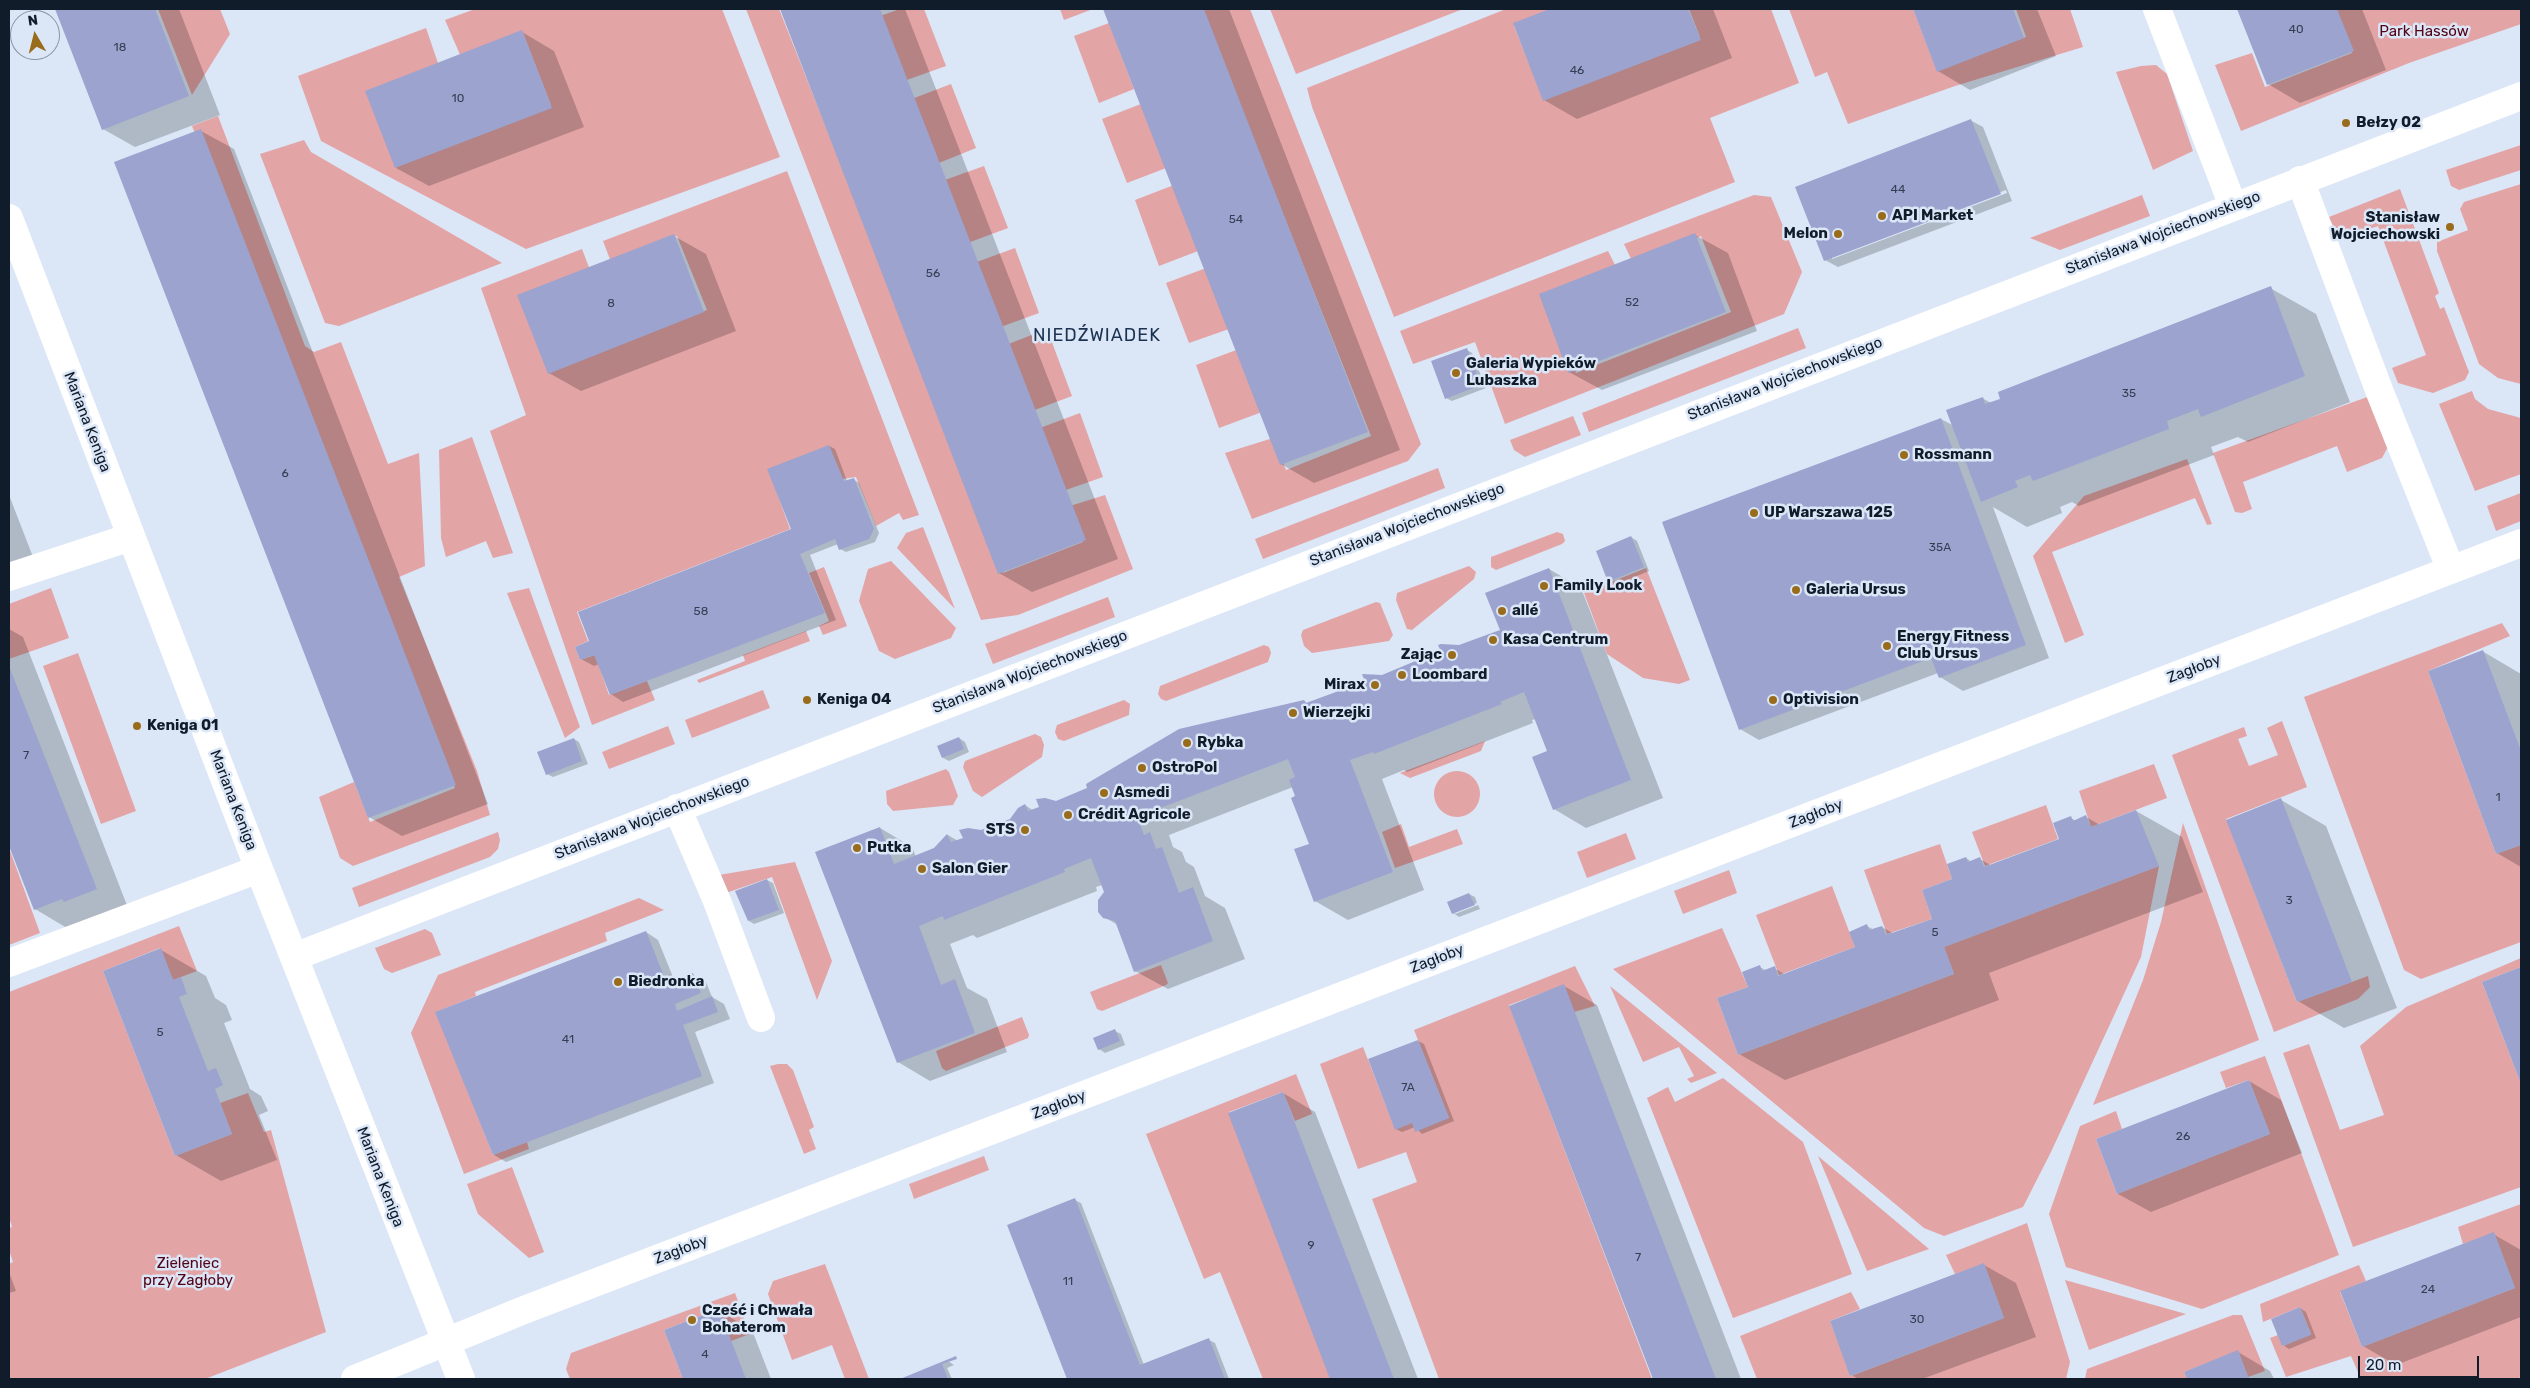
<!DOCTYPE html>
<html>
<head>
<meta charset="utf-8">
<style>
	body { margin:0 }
	#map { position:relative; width:2530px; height:1388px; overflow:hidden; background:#dbe6f7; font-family:Rubik,sans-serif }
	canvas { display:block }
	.frame { position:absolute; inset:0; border:10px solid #111c2a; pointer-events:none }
	.north { position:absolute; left:10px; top:10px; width:50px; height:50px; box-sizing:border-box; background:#dbe6f7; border:1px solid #8a95a5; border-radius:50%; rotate:352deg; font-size:14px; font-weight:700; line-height:20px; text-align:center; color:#111c2a }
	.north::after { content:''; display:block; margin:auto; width:18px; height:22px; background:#996c1b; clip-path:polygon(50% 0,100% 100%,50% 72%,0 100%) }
	.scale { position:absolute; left:2358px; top:1356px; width:121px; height:22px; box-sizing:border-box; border:2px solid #111c2a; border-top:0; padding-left:6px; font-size:15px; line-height:18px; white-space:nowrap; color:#111c2a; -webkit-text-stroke:4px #dbe6f7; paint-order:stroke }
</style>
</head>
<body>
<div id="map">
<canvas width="2530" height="1388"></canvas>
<div class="frame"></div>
<div class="north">N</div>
<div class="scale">20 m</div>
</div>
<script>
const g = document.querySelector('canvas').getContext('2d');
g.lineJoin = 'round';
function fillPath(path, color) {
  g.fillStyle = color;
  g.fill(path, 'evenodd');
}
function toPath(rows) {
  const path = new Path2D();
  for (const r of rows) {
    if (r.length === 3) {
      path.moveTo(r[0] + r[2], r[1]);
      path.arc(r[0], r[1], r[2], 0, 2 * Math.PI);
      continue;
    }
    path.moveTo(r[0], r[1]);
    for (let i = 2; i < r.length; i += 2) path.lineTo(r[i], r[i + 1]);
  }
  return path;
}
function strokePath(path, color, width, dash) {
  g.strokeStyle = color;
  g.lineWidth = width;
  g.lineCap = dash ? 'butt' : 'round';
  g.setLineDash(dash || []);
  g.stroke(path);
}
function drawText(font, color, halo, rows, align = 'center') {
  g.font = font + ' Rubik,sans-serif';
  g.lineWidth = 5;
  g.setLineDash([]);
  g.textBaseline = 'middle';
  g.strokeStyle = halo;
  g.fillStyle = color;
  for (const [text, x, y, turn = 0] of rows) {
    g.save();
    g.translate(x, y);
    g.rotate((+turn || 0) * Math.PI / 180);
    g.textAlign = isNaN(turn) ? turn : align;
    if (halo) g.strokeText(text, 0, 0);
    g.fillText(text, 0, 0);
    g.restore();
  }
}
fillPath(toPath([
	[158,9,220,9,230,34,192,95],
	[475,9,722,9,780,157,526,249,321,141,298,76,426,28,439,66,396,166,551,105,523,33,461,57,445,20],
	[746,9,779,9,1003,573,1083,542,1070,506,1105,495,1133,569,1018,615,981,620],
	[900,9,924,9,946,66,901,82,877,17],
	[1060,9,1093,9,1064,20],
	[1202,9,1250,9,1421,444,1408,461,1252,519,1225,453,1273,438,1286,470,1371,436],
	[1270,9,1463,9,1296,74],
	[1506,9,1557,9,1514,26,1543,99,1700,37,1689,9,1771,9,1799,83,1710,118,1735,182,1394,317,1312,107,1307,88],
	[1789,9,1913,9,1937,71,2026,37,2016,9,2070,9,2083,47,1955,86,1848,124,1827,72,1815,77],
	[2335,9,2521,9,2521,24,2409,63,2241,131,2215,65,2252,53,2265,87,2352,53],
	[1109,23,1134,89,1099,103,1074,36],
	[2156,65,2167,74,2193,151,2153,170,2116,72,2141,66],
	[951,84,976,148,934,165,909,100],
	[1141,104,1166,168,1127,183,1102,119],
	[218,116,305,346,314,352,341,342,388,464,419,453,425,566,399,577,477,771,490,815,353,866,340,858,319,797,354,782,370,822,455,788,192,126],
	[304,140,311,152,502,263,339,326,325,323,260,154],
	[2521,145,2521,170,2459,190,2451,186,2446,170],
	[984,166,1008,228,965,244,942,181],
	[787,171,919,515,903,520,899,513,876,526,856,477,842,479,769,471,790,529,577,612,588,641,575,647,580,660,595,655,609,695,647,681,655,700,592,725,490,431,526,415,481,288,582,249,590,270,551,372,707,310,677,236,611,262,603,241],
	[2521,184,2521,384,2498,378,2479,364,2437,251,2437,242,2468,230,2460,209,2464,202],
	[1174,185,1198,251,1159,266,1135,200],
	[2400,189,2439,293,2435,296,2440,309,2444,307,2469,372,2465,380,2433,393,2398,383,2392,368,2426,355,2378,226,2344,238,2337,234,2329,217],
	[1754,195,1771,197,1802,272,1784,314,1505,424,1475,342,1413,364,1400,331,1608,251,1617,269,1546,298,1576,373,1731,312,1701,236,1633,263,1624,244],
	[2142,195,2150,216,2060,250,2030,238],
	[1015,248,1039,313,998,328,974,263],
	[1206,268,1229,329,1189,343,1166,283],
	[1798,328,1806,348,1589,432,1582,413],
	[1047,329,1072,396,1032,411,1006,345],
	[1239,349,1262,412,1219,428,1196,365],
	[2472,391,2475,399,2488,409,2521,418,2521,474,2475,491,2439,404],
	[2370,396,2389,445,2382,458,2347,472,2337,446,2243,482,2252,509,2242,513,2235,512,2213,453],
	[1080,413,1103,477,1063,491,1040,428],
	[1573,416,1581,435,1525,457,1514,450,1510,440],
	[472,437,513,553,493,558,486,541,446,557,441,538,439,450],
	[2187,459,2212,524,2207,525,2195,498,2052,552,2084,635,2065,643,2033,556,2084,496],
	[1438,468,1445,488,1263,559,1255,539],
	[2521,493,2521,521,2496,531,2487,506],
	[923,527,955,609,897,548,906,533],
	[1557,532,1563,534,1565,541,1562,544,1496,570,1491,567,1491,557],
	[891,561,956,628,951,638,895,659,879,651,859,601,868,569],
	[1469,566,1476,572,1474,579,1412,630,1407,629,1396,600,1397,593],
	[824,567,847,626,823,635,819,626,829,621,809,573],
	[1646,568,1690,680,1679,684,1643,678,1607,654,1584,593],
	[51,588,69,638,9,659,9,604],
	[529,588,580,727,565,738,507,593],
	[1108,597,1115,617,993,664,985,644],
	[1376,602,1380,603,1393,635,1389,641,1312,653,1304,646,1301,635,1303,630],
	[2502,623,2510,636,2428,671,2496,854,2521,845,2521,942,2421,979,2404,970,2304,697],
	[806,631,810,641,699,683,697,680,745,661,743,655],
	[1264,645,1269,647,1271,653,1268,662,1166,701,1161,699,1158,694,1160,686],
	[78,653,136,811,101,824,43,666],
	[763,690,770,708,692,738,685,720],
	[1124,700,1130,704,1129,715,1064,741,1058,739,1055,732,1057,725],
	[2282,721,2307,787,2226,819,2297,1002,2368,976,2370,987,2358,999,2274,1032,2172,755,2244,727,2247,736,2238,739,2249,766,2278,755,2267,728],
	[668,726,675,744,609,769,602,752],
	[1035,734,1041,737,1044,745,1042,757,982,797,973,791,963,767,965,761],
	[1485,741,1481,751,1410,778,1400,773],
	[2154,764,2167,798,2091,827,2079,791],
	[946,769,949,772,958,796,953,805,893,811,887,804,886,791],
	[1457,794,23],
	[2046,805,2058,839,1985,866,1972,832],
	[2183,823,2259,1040,2093,1105,2143,980,2161,922],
	[1401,824,1409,847,1457,829,1463,844,1395,868,1382,832],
	[498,832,500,840,498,849,490,857,359,907,352,888],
	[1626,833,1636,859,1587,878,1577,852],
	[1940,844,1952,879,1922,890,1932,919,1887,934,1864,870],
	[9,848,40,933,9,945],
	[795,862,832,961,817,1000,772,877,726,893,719,875],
	[2159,866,2141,957,2051,1152,2023,1207,1944,1236,1924,1228,1613,969,1722,928,1748,987,1717,998,1738,1055,1954,974,1944,947],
	[1729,870,1737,893,1683,914,1674,891],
	[1832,886,1855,947,1779,975,1756,915],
	[639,898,664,910,605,933,607,941,475,992,476,996,436,1012,493,1155,527,1142,529,1149,464,1174,411,1033,438,975],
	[179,926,197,971,173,980,160,948,103,971,175,1156,232,1134,220,1103,248,1093,264,1132,271,1130,326,1332,205,1379,9,1379,9,1264,13,1262,9,1250,9,1228,12,1227,9,1217,9,992],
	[425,929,432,933,441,955,392,973,384,969,375,948],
	[2521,958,2521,967,2482,982,2521,1084,2521,1187,2353,1247,2283,1053,2309,1044,2340,1130,2384,1115,2360,1046,2406,1007],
	[1161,965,1168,983,1166,985,1102,1011,1097,1009,1090,992],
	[1575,966,1595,1006,1574,1012,1564,985,1509,1005,1652,1379,1439,1379,1372,1199,1417,1182,1406,1152,1358,1169,1320,1064,1363,1047,1395,1129,1412,1123,1449,1118,1414,1030],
	[1610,986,1717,1073,1691,1083,1687,1079,1694,1076,1679,1047,1643,1062],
	[1022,1017,1029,1035,1028,1038,946,1071,942,1068,936,1051],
	[2265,1056,2339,1255,2202,1309,2066,1267,2049,1214,2080,1126,2116,1111,2122,1129,2096,1139,2117,1194,2270,1134,2249,1080,2226,1088,2220,1072],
	[778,1064,787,1064,793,1070,814,1127,809,1130,816,1149,804,1154,770,1066],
	[1296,1074,1312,1114,1295,1121,1283,1092,1229,1112,1331,1379,1263,1379,1220,1272,1204,1279,1146,1134],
	[1723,1078,1803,1142,1852,1274,1733,1318,1647,1098,1668,1087,1675,1102],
	[984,1156,989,1170,914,1199,909,1184],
	[1818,1156,1929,1249,1867,1271],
	[512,1167,544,1252,529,1258,478,1214,467,1184],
	[2521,1204,2521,1376,2518,1379,2361,1379,2351,1356,2286,1377,2270,1338,2278,1335,2283,1346,2311,1334,2300,1307,2263,1322,2260,1304,2359,1265,2366,1281,2340,1292,2362,1347,2515,1288,2494,1233,2463,1244,2458,1227],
	[2027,1223,2070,1362,2066,1379,1757,1379,1740,1336,1851,1292,1860,1309,1830,1321,1851,1376,2004,1318,1984,1264,1955,1274,1946,1255],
	[825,1264,869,1379,845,1379,832,1345,792,1360,768,1294,773,1281],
	[2065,1280,2186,1314,2089,1350],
	[735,1293,750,1334,731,1341,719,1309,664,1330,683,1379,570,1379,566,1369,571,1353],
	[2233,1315,2242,1315,2265,1371,2248,1377,2238,1351,2184,1372,2187,1379,2085,1379,2087,1369]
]), '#e3a4a6');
fillPath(toPath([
	[56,9,179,9,220,115,135,147,103,129],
	[781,9,905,9,1118,559,1032,592,999,573],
	[1105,9,1229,9,1400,450,1314,483,1281,464],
	[1554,9,1713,9,1732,58,1577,119,1544,100,1515,24],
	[1914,9,2037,9,2056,56,1970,90,1938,71],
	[2239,9,2362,9,2386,70,2300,103,2268,84],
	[522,32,554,51,584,127,429,186,396,168],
	[1970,120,1983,127,2012,201,1838,267,1825,260],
	[2006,190,2007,193,1832,259,1832,256],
	[201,131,234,149,488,804,402,836,369,817],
	[1695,235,1728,253,1757,331,1602,390,1569,372],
	[674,236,706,254,736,331,581,391,549,373],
	[2270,288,2316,314,2350,402,2248,442,2238,437,2211,447,2214,455,2079,506,2072,502,2060,507,2062,513,2027,527,1993,507,2049,658,1963,691,1940,677,1938,673,1759,740,1740,729,1941,419,1954,426,1982,398,1991,403],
	[1467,350,1472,353,1486,388,1452,401,1446,398],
	[829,446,835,449,847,481,853,479,859,483,879,533,875,542,846,552,840,549,838,544,810,555,836,620,623,702,611,694,599,664,594,666,581,659,590,641,791,531],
	[9,495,33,557,9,566],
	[1631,537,1637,541,1649,571,1615,585,1609,581],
	[1549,569,1581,588,1663,798,1586,828,1554,809,1549,752,1536,719,1532,720,1533,723,1407,772,1404,770,1382,779,1424,890,1348,920,1315,901,1310,845,1293,787,1169,835,1173,847,1182,852,1186,862,1194,867,1205,896,1225,908,1245,959,1168,989,1135,971,1118,925,1104,917,1106,893,1102,885,1096,887,1097,891,977,938,973,935,950,944,967,988,987,999,1007,1052,930,1081,898,1062,880,828,912,847,916,857,935,849,948,835,958,841,1011,820,1025,805,1034,811,1304,701,1308,704,1337,693,1351,680,1360,685,1414,664,1426,650,1436,656,1502,631],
	[9,629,23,637,128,908,67,928,35,909,9,842],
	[2482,651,2521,674,2521,867,2497,853],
	[959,738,965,742,969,752,949,761,943,758],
	[574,739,579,742,588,764,553,777,547,774],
	[2281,800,2326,826,2397,1008,2344,1028,2298,1001],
	[2136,811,2182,837,2203,892,1989,973,1999,1000,1785,1080,1739,1054,1750,988,1760,967,1767,971,1774,968,1786,975,1857,948,1867,926,1874,930,1882,927,1894,934,1934,919,1966,858,1972,862,1980,859,1992,866,2061,840,2071,818,2076,821,2086,817,2100,825],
	[767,880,773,883,784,913,754,924,749,921],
	[1469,894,1475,897,1477,903,1455,911,1455,914,1478,905,1480,909,1459,917,1453,913],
	[646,932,658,940,675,982,693,975,706,982,712,997,724,1004,730,1019,695,1032,714,1083,506,1162,494,1155],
	[161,950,206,976,215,998,226,1005,232,1020,224,1023,250,1089,261,1096,268,1111,259,1115,277,1160,221,1181,176,1155],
	[2521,968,2521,1081,2483,982],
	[1564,986,1597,1005,1741,1379,1654,1379,1511,1006],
	[1115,1031,1121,1034,1125,1045,1105,1053,1099,1049],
	[1418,1041,1424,1044,1454,1121,1422,1134,1415,1127,1402,1132,1396,1129],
	[2249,1081,2281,1100,2302,1153,2151,1212,2118,1194,2098,1140],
	[1283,1093,1315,1112,1418,1379,1331,1379,1229,1114],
	[1075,1200,1081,1203,1144,1365,1209,1340,1215,1343,1229,1379,1068,1379,1008,1226],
	[2493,1234,2521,1250,2521,1317,2396,1365,2363,1346],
	[1984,1265,2016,1283,2036,1337,1922,1379,1859,1379,1851,1375],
	[9,1272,16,1291,9,1293],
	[2300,1308,2306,1312,2316,1338,2289,1349,2283,1345],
	[719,1311,752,1330,771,1379,685,1379,666,1331],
	[2238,1352,2270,1371,2274,1379,2188,1379,2185,1372],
	[948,1361,954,1365,947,1368,952,1379,902,1379]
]), '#0003');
fillPath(toPath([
	[55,9,155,9,189,96,102,130],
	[780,9,880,9,1086,540,998,574],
	[1103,9,1204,9,1368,432,1280,465],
	[1550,9,1688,9,1701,40,1543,101,1513,23],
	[1913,9,2013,9,2024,38,1937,72],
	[2237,9,2337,9,2354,51,2267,85],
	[522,30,552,108,395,168,365,91],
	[1971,119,2001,194,1824,261,1795,187],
	[201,129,456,785,368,818,114,162],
	[1695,233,1726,312,1568,373,1539,294],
	[674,234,704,312,548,374,517,295],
	[2271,286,2305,376,2201,417,2198,409,2167,421,2169,429,2033,481,2030,475,2015,481,2018,487,1981,502,1946,410,1983,397,1985,404,2000,399,1998,392],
	[1467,348,1481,385,1445,399,1431,361],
	[1941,418,2026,645,1939,678,1931,658,1739,730,1662,522],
	[829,445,844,481,854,478,874,529,869,539,839,550,835,539,800,554,825,613,610,695,594,655,580,660,575,647,589,641,578,612,791,529,767,469],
	[1631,536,1644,567,1608,582,1596,551],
	[1549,568,1631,780,1553,810,1532,757,1547,751,1524,692,1500,702,1502,704,1374,754,1373,752,1350,760,1393,872,1314,902,1294,849,1309,844,1291,798,1295,796,1289,780,1295,777,1288,759,1137,817,1144,835,1150,832,1156,849,1162,847,1179,893,1193,887,1213,941,1134,972,1115,921,1103,918,1098,912,1098,900,1104,892,1091,858,1064,869,1065,872,944,920,943,916,919,926,941,985,955,979,975,1033,897,1063,815,852,880,827,894,864,934,848,947,834,951,842,963,838,959,830,968,828,981,830,1010,819,1018,808,1025,804,1028,811,1039,807,1036,799,1045,798,1056,801,1087,788,1086,784,1179,729,1304,700,1306,703,1336,692,1351,679,1354,686,1365,682,1362,674,1382,675,1413,662,1426,649,1430,657,1441,652,1438,645,1441,644,1459,645,1500,630,1485,593],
	[2483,650,2521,751,2521,845,2496,854,2428,671],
	[9,666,97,889,64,902,62,899,34,910,9,846],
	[959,737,964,749,942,758,937,746],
	[574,738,582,761,546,775,537,752],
	[2281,798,2352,982,2297,1002,2226,820],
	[2136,810,2159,866,1944,947,1954,974,1738,1055,1717,998,1748,987,1742,972,1760,965,1762,971,1775,966,1778,976,1855,947,1849,932,1867,924,1869,930,1882,926,1886,935,1932,919,1922,890,1952,879,1947,864,1966,857,1968,862,1980,857,1984,867,2059,839,2053,823,2071,816,2073,821,2086,815,2091,827],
	[767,879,779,910,748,921,735,891],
	[1469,893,1475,905,1452,914,1447,902],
	[646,931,667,984,693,973,701,993,675,1004,677,1011,712,996,718,1012,683,1025,702,1076,493,1155,435,1012],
	[161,948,173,980,181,977,187,994,179,997,208,1071,216,1068,223,1085,215,1089,232,1134,175,1156,103,971],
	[2521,967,2521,1084,2482,982],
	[1564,984,1716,1379,1653,1379,1509,1006],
	[1115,1029,1120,1041,1098,1050,1093,1038],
	[1418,1040,1449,1118,1415,1132,1412,1123,1395,1130,1368,1059],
	[2249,1080,2270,1134,2117,1194,2096,1139],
	[1283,1092,1394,1379,1330,1379,1228,1113],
	[1075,1198,1140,1365,1209,1338,1225,1379,1067,1379,1007,1225],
	[2494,1232,2515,1288,2362,1347,2340,1291],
	[1984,1263,2004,1318,1850,1376,1830,1321],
	[2300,1307,2311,1335,2282,1346,2271,1319],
	[719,1309,746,1379,683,1379,664,1330],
	[2238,1350,2249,1379,2187,1379,2184,1372],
	[956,1356,957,1359,942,1364,948,1379,900,1379]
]), '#9ba3ce');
strokePath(toPath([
	[2157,9,2233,206],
	[2300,180,2379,390,2451,570],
	[9,218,259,869,461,1379],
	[9,577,131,537],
	[677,808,717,901,761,1018],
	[294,957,2521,96],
	[9,963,259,869],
	[355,1379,524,1310,2521,543]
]), '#fff', 28);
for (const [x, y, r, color] of [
	[2346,123,5,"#996c1b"],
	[1882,216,5,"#996c1b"],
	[2450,227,5,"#996c1b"],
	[1838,234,5,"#996c1b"],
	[1456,373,5,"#996c1b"],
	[1904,455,5,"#996c1b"],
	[1754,513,5,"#996c1b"],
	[1544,586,5,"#996c1b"],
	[1796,590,5,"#996c1b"],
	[1502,611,5,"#996c1b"],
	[1493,640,5,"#996c1b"],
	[1887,646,5,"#996c1b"],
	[1452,655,5,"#996c1b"],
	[1402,675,5,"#996c1b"],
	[1375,685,5,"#996c1b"],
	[807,700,5,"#996c1b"],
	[1773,700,5,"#996c1b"],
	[1293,713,5,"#996c1b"],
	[137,726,5,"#996c1b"],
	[1187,743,5,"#996c1b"],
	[1142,768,5,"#996c1b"],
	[1104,793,5,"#996c1b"],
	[1068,815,5,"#996c1b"],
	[1025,830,5,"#996c1b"],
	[857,848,5,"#996c1b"],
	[922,869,5,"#996c1b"],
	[618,982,5,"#996c1b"],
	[692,1320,5,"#996c1b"]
]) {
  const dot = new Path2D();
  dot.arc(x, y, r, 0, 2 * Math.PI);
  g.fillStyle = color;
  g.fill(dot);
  strokePath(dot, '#dbe6f7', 2);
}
drawText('12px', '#343e53', null, [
	["40",2296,30],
	["18",120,48],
	["46",1577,71],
	["10",458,99],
	["44",1898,190],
	["54",1236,220],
	["56",933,274],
	["52",1632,303],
	["8",611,304],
	["35",2129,394],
	["6",285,474],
	["35A",1940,548],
	["58",701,612],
	["7",26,756],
	["1",2498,798],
	["3",2289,901],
	["5",1935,933],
	["5",160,1033],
	["41",568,1040],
	["7A",1408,1088],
	["26",2183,1137],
	["9",1311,1246],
	["7",1638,1258],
	["11",1068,1282],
	["24",2428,1290],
	["30",1917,1320],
	["4",705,1355]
]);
drawText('15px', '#520315', '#dbe6f7', [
	["Park Hassów",2424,32],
	["Zieleniec",188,1264],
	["przy Zagłoby",188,1281]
]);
drawText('bold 15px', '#111c2a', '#dbe6f7', [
	["Bełzy 02",2356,123],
	["API Market",1892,216],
	["Stanisław",2440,218,"right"],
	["Wojciechowski",2440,235,"right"],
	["Melon",1828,234,"right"],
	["Galeria Wypieków",1466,364],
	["Lubaszka",1466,381],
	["Rossmann",1914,455],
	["UP Warszawa 125",1764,513],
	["Family Look",1554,586],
	["Galeria Ursus",1806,590],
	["allé",1512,611],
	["Energy Fitness",1897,637],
	["Club Ursus",1897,654],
	["Kasa Centrum",1503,640],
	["Zając",1442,655,"right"],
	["Loombard",1412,675],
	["Mirax",1365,685,"right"],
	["Keniga 04",817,700],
	["Optivision",1783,700],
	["Wierzejki",1303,713],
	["Keniga 01",147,726],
	["Rybka",1197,743],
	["OstroPol",1152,768],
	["Asmedi",1114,793],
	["Crédit Agricole",1078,815],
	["STS",1015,830,"right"],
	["Putka",867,848],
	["Salon Gier",932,869],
	["Biedronka",628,982],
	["Cześć i Chwała",702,1311],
	["Bohaterom",702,1328]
], 'left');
drawText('15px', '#111c2a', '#dbe6f7', [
	["Stanisława Wojciechowskiego",2163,233,-21],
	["Stanisława Wojciechowskiego",1785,379,-21],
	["Mariana Keniga",87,422,69],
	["Stanisława Wojciechowskiego",1407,525,-21],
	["Zagłoby",2194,669,-21],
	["Stanisława Wojciechowskiego",1030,672,-21],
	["Mariana Keniga",233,800,69],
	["Zagłoby",1816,814,-21],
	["Stanisława Wojciechowskiego",652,818,-21],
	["Zagłoby",1437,959,-21],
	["Zagłoby",1059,1105,-21],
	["Mariana Keniga",380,1177,69],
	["Zagłoby",681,1250,-21]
]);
g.letterSpacing = '1px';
drawText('18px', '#1b3251', '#dbe6f7', [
	["NIEDŹWIADEK",1097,336]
]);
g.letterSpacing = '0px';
</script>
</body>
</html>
